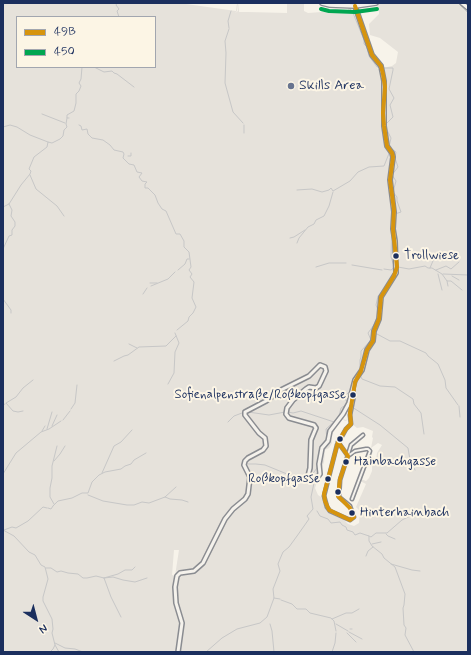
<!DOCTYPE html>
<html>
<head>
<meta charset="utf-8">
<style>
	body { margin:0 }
	#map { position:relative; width:471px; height:655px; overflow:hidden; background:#f7f3ea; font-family:Mynerve,sans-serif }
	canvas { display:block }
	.frame { position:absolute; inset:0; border:4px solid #1b2f5e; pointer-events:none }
	.legend { position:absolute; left:16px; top:16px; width:140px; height:52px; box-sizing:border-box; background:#fcf5e5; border:1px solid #a2a6af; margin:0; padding:5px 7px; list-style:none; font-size:12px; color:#1b2f5e }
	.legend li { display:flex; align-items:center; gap:8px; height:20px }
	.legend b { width:20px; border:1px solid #a2a6af }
	.north { position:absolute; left:16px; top:599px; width:40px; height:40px; -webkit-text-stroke:3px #fcf5e5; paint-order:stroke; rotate:144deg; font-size:11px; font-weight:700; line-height:16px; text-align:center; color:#1b2f5e }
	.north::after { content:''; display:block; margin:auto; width:14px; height:18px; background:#1b2f5e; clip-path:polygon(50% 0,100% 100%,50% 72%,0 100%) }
</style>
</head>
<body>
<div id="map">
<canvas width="471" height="655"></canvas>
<div class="frame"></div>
<ul class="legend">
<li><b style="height:5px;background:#d6940e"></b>49B</li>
<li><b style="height:5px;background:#00a651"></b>450</li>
</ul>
<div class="north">N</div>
</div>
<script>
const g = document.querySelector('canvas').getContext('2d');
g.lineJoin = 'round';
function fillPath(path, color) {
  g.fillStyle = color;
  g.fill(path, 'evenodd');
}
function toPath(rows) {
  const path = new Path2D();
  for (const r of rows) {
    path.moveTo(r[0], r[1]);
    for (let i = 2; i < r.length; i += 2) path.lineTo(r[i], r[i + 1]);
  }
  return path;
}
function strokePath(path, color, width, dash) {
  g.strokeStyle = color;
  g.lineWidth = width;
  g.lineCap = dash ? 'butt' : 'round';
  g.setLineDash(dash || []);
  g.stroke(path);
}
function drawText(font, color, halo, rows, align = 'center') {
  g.font = font + ' Mynerve,sans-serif';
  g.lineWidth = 4;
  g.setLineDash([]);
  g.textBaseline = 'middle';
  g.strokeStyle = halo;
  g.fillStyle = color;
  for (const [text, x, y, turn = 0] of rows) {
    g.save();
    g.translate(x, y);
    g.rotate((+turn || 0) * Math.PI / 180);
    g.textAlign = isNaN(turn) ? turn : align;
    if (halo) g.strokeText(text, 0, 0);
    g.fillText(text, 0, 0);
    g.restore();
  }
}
fillPath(toPath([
	[3,3,179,3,236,11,237,3,238,3,237,11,235,13,238,11,239,3,239,12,248,12,287,13,287,3,304,3,304,11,308,13,348,10,348,7,350,7,363,35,371,57,378,69,392,66,396,63,398,52,380,38,370,35,369,24,379,14,379,11,375,4,385,3,453,3,456,4,460,3,468,14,468,652,3,652],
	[17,17,155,17,155,67,17,67],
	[352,396,350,419,345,420,342,417,347,409,349,408,348,405],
	[342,418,345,421,351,419,352,424,357,428,363,427,373,431,372,437,373,438,371,448,378,443,382,445,377,453,376,460,375,465,372,466,372,471,369,478,366,481,361,479,360,481,366,484,356,507,360,511,359,523,354,526,348,524,340,516,328,510,321,497,318,495,315,488,324,462,325,450,329,448,332,443,331,436],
	[174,550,179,550,175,576,172,575]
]), '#e6e2db');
strokePath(toPath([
	[117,3,116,5,119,9,117,11,119,17],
	[459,3,461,6,468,13],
	[3,7,4,3],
	[349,7,353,13,364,40,364,44,367,47,369,56,377,67,380,68],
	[113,17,114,17],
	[229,28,228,21,231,11],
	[229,29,225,41,226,53,225,83,233,112,243,123],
	[94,67,104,72,112,71,114,73,117,74,134,87],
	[383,68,393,68,393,70,389,89,394,98,390,105,393,117,385,125],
	[42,114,65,123],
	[69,118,67,118,67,115,74,111,76,103,76,94,79,91,81,86,79,83,81,79,82,67],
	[79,125,81,126,82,130,87,129,88,134,92,138,103,140,110,145,114,150,123,152,124,154,123,158,129,164,134,165,137,172,142,173,139,177,142,181,147,182,145,184,145,188,148,188,155,195,158,203,162,209,166,211,176,234,180,234,184,241,184,247,189,252,191,267,189,270,192,274,190,277,194,282,192,298,196,307,193,313,189,317,188,321,177,330],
	[244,125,244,133],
	[3,127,10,125,17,127,30,135,48,142],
	[386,128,391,138,389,147,396,152,395,158,398,167,392,175,396,181,393,192,397,197,397,201,401,212,395,214],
	[128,156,131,156,131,153],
	[30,175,36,189,57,206,64,216],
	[297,190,312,189,322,192,329,190,331,188,333,191,350,181,358,172,369,167,384,166,390,151],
	[3,207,9,204,21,185,30,174,31,171,29,169,34,157,47,147,48,142,52,143,60,139,63,136,64,130,67,127,66,124,67,118],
	[392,218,391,257,394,266],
	[290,238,294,237,305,230],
	[297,243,299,238,308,227,314,224,316,220,324,216,329,206,333,192],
	[3,249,9,236,12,235,12,230,15,226,15,222,11,216,12,210,9,204],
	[352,265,382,270],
	[316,267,329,263,346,263],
	[398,267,409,269,425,266,428,268,432,268,442,274,447,281,451,281,462,290],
	[430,268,435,256,440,252],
	[384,269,391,270,395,267],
	[178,270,185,264,187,259,189,259],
	[436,270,446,266,451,269,459,262],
	[438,274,442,290],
	[443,274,468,275],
	[452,276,459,280],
	[392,277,395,271],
	[447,281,448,286],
	[150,283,157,283],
	[151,286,168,279,175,272],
	[143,294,147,288],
	[3,299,11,310,11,313],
	[377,320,378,310,376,305,378,296,385,288],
	[375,334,377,334,390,341,400,341,426,353,428,356,438,364,445,380,446,388,458,405],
	[129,344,137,348],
	[114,361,124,356,128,355,139,347,166,346,176,336],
	[360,370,360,360,361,357,361,351,371,340,368,333,376,322],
	[360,375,362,379,380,386,395,387,413,399,414,404,421,413,424,434],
	[354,380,357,374],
	[168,384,174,373,175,352,179,343,175,333],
	[3,405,5,404],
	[459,406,460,417],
	[352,407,380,425,408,448,410,460,415,470],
	[71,409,75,403,77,385],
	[23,411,18,412,13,411,6,403,16,397,23,388,33,380],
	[248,412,269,415,285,412],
	[288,412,293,413,301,411,334,422],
	[339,416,341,408,346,405,347,402,344,397,352,389],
	[63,420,70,411],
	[228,422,234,416,242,413],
	[52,426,57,415],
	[47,429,52,412],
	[42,431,45,426],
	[54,461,60,454,65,446],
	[248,464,256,464,265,465,287,474,307,480],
	[102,473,114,446,121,442,132,430],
	[3,474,16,453,41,432,49,429,61,421],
	[88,495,103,501,127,505,134,505,142,502,149,503,165,497,170,499,182,500,188,502],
	[165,497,176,487],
	[54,504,50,497,50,488,52,478,52,466,57,446],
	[53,506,58,501,72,498,82,493,88,493,92,482,99,475,105,472,121,469,125,466,131,464,134,460,146,453],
	[48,508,51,509,53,506],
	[317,511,320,516,328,519,331,523,340,522,342,525,346,527,347,530,353,532,355,535,360,533,369,536,369,541,372,546,382,554,384,558,395,567,405,594,404,605,403,608,404,625,406,628,405,635,414,652],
	[3,530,14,536,29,552,35,555,41,565,45,567,48,579,43,597,43,601,52,619,53,629,52,633,55,645,59,652],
	[4,530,12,527,16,528,28,521,43,507,47,508],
	[386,534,388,536,395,539],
	[369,536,371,537,376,533,387,533,402,520,410,516],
	[372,544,381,542],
	[366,556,368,551,373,547],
	[391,564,412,570,420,571],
	[46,568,51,568,57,572,61,571,68,573,78,574,83,578,87,578,96,576,104,578,113,577,123,580,135,582,147,578],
	[104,578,111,597,121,617],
	[104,578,118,574,125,570,132,570,135,567],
	[274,598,280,599],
	[281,600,292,604,297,609,306,609,310,613,331,618,334,621,336,631],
	[332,619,346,613,352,613,359,609],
	[270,624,272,631,274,652],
	[336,624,348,631],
	[350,629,352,629],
	[349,632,362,639],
	[347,633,356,642],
	[55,643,65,648,75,649,83,652],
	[50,652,53,649,55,645],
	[206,652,222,638,237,629,260,623,267,617,274,598,273,589,280,571,278,564,280,559,283,552,289,547,297,536,309,519,307,516,313,509,311,497,314,483,311,476,317,468,320,446,327,439,326,429,337,419],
	[332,652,335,643,336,633]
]), '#c7c7c7', 1);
const minor = toPath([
	[353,389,354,395,350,415,351,424,346,429,337,445,324,496,327,507,330,511,350,520,354,517,350,506,339,497,340,480,351,445,363,435],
	[338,442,348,456],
	[348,456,355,451,366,449,368,449,370,451,352,499]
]);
const tertiary = toPath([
	[462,3,468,8],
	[178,652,182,623,176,603,175,587,177,576,180,573,194,571,203,563,225,519,233,509,245,499,248,494,250,477,244,465,245,461,248,458,263,450,266,446,265,438,259,433,245,415,245,412,266,401,281,390,309,376,320,365,325,367,326,371,319,386,316,388,309,387,306,389,293,400,287,408,286,414,289,418,314,425,316,428,311,440,310,468,308,476,310,480,317,478,320,474,319,464,322,448,328,441,330,431,343,414,349,403,355,380,362,370,367,350,373,341,374,331,379,319,381,297,396,273,395,241,393,229,394,212,390,180,393,157,392,153,387,146,384,126,384,81,381,66,372,55,355,6]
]);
const secondary = toPath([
	[322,3,330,5,355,6,376,3]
]);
strokePath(minor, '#8a8c91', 5);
strokePath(tertiary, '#8a8c91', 6);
strokePath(secondary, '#8a8c91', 6);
strokePath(minor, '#f5f2ec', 2);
strokePath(tertiary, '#f5f2ec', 3);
strokePath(secondary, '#f5f2ec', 3.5);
strokePath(toPath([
	[338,442,348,456,340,479,338,496,350,508,354,517,350,520,329,510,325,501,324,494,338,442],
	[338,442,346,429,351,424,350,413,355,382,361,371,367,350,373,341,374,331,379,319,381,297,394,276,397,267,393,229,394,210,390,180,393,157,392,153,387,146,384,126,383,113,385,87,383,74,381,66,372,55,355,6]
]), '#d6940e', 4);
strokePath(toPath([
	[321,9,329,11,355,12,377,9]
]), '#00a651', 4);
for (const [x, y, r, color] of [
	[291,86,4,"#68748f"],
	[396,256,3.5,"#1b2f5e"],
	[353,395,3.5,"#1b2f5e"],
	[340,439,3.5,"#1b2f5e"],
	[346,462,3.5,"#1b2f5e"],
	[328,479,3.5,"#1b2f5e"],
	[338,492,3.5,"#1b2f5e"],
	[352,513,3.5,"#1b2f5e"]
]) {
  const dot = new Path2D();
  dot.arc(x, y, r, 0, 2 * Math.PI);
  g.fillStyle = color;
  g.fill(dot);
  strokePath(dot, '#fcf5e5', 1.5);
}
drawText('13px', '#1b2f5e', '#fcf5e5', [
	["Trollwiese",404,256],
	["Sofienalpenstraße/Roßkopfgasse",346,395,"right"],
	["Hainbachgasse",354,462],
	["Roßkopfgasse",320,479,"right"],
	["Hinterhainbach",360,513]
], 'left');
drawText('14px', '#1b2f5e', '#fcf5e5', [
	["Skills Area",299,86]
], 'left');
</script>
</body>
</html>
